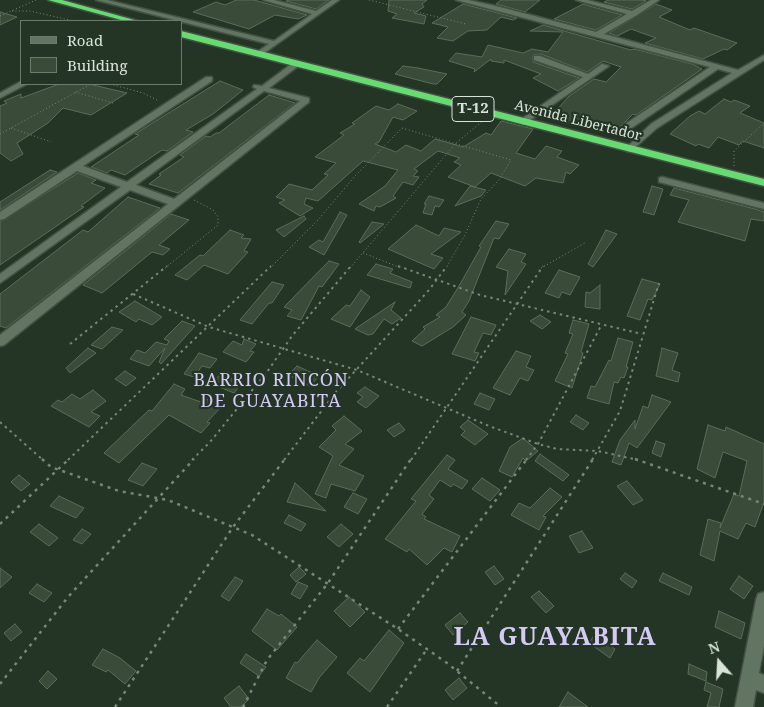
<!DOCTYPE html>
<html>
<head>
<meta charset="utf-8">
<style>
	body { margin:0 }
	#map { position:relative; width:764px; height:707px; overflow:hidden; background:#253525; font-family:"Noto Serif",serif }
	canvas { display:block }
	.legend { position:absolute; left:20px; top:20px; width:162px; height:65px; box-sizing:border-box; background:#253525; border:1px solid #6d7b6d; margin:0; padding:6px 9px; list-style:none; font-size:15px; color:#d9e4d9 }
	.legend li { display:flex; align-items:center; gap:10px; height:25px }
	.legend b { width:25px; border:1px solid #6d7b6d }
	.north { position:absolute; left:694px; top:637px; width:50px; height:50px; -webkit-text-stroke:4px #253525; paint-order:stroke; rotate:341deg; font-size:14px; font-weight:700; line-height:20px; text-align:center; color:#d9e4d9 }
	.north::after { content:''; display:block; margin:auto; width:18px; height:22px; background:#d9e4d9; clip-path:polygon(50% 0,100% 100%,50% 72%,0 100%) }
</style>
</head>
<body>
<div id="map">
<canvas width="764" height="707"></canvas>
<ul class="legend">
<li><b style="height:6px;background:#627562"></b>Road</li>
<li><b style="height:14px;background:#3a4b3a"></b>Building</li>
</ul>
<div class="north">N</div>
</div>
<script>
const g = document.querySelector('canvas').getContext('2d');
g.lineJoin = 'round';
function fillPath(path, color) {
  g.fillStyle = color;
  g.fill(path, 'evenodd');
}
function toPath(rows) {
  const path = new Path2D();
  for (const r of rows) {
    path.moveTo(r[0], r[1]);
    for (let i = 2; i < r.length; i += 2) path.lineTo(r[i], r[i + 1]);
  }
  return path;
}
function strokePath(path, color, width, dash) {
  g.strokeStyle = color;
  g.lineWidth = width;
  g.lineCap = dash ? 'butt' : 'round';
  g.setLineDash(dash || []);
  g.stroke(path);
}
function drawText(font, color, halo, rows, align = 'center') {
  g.font = font + ' "Noto Serif",serif';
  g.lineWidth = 4.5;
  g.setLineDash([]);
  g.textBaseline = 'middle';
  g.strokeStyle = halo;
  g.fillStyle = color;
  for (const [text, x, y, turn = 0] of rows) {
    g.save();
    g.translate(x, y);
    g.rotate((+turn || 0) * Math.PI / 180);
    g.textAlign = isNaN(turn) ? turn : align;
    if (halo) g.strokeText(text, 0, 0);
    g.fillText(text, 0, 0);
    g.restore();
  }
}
const building = toPath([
	[236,0,254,0,307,15,298,19,275,15,249,29,193,12,216,2,225,5,236,0],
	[288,0,329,0,316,9,286,1,288,0],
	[389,0,427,0,422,4,424,7,414,13,426,16,424,24,392,18,397,14,388,11,389,0],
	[501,0,540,0,525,12,496,4,501,0],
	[608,0,643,0,646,1,632,9,604,2,608,0],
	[463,4,517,18,513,20,501,17,487,30,468,31,453,41,437,38,448,27,432,23,463,4],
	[583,4,593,7,622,15,596,30,554,19,583,4],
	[656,4,672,10,659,17,690,30,694,28,737,43,727,50,724,49,703,59,645,43,656,38,631,29,617,36,609,33,656,4],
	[0,12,17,17,0,25,0,12],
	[543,25,631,50,634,49,692,64,702,69,636,115,633,114,618,129,574,118,567,124,554,119,560,113,555,112,568,97,594,79,606,82,621,67,603,61,587,72,541,54,533,55,533,62,579,78,558,91,533,78,541,74,504,60,504,63,491,61,491,59,474,72,475,69,449,61,456,53,482,57,488,45,523,53,532,49,548,52,563,32,530,31,543,25],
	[403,66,418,68,447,74,437,84,433,84,395,74,403,66],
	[220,81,243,90,213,114,186,130,193,132,167,151,162,150,125,175,111,170,107,173,91,167,139,135,135,134,220,81],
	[59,84,89,84,127,93,91,115,63,108,48,123,17,143,23,154,11,161,0,153,0,106,7,103,4,101,21,94,21,98,59,84],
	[269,95,295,103,178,193,149,184,161,175,159,174,184,157,180,155,206,136,210,137,216,133,219,133,269,95],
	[724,99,731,102,734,100,750,106,740,113,764,123,764,148,743,141,739,145,718,137,709,148,698,144,696,146,670,134,690,116,699,111,705,114,724,99],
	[398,104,417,111,403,120,393,117,379,142,375,144,396,152,406,145,421,151,435,139,463,147,486,133,491,135,501,121,533,129,516,153,535,159,546,146,562,151,557,157,579,165,570,174,566,172,563,183,536,178,525,186,491,173,475,187,448,177,461,165,454,162,460,158,438,151,414,169,418,171,413,176,419,177,413,185,403,182,393,196,396,198,380,207,376,206,374,211,359,204,385,186,398,170,363,161,318,201,306,198,304,204,313,208,300,216,279,203,285,200,276,197,289,184,312,190,328,175,324,174,336,163,315,157,344,135,340,133,355,124,352,123,376,106,389,110,398,104],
	[50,170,57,172,0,210,0,202,50,170],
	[78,173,96,180,91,183,105,188,81,206,84,207,0,265,0,222,78,173],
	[470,186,486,190,481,196,455,206,470,186],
	[652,186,663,189,654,215,643,212,652,186],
	[674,188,755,209,764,212,764,221,751,219,745,241,678,222,689,200,670,195,674,188],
	[429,196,444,200,439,207,435,206,432,215,423,213,426,204,424,204,429,196],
	[128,197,160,208,6,328,0,326,0,294,83,230,88,232,128,197],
	[340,212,347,215,324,255,309,247,319,240,323,242,340,212],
	[171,214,189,220,159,245,170,249,163,255,152,252,102,293,83,285,171,214],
	[304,216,306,219,284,237,276,230,304,216],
	[496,221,509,224,499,239,494,238,469,301,462,312,466,315,453,327,422,346,412,341,425,329,423,327,440,317,436,315,446,307,459,286,481,247,479,246,496,221],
	[372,222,384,224,360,243,359,242,372,222],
	[416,225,439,236,444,228,461,232,431,254,443,258,434,269,388,249,416,225],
	[230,230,244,235,241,238,251,239,244,251,248,252,228,274,204,265,187,280,175,275,200,255,203,256,230,230],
	[606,230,617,234,593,267,588,264,606,230],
	[509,249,526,254,521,262,526,264,505,295,508,271,496,267,509,249],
	[329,261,339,264,322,287,319,286,301,320,287,316,292,310,284,307,329,261],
	[376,264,393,269,390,273,412,282,410,288,367,275,376,264],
	[559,270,580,277,570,295,562,292,559,298,545,293,559,270],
	[642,279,660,284,652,300,648,299,640,320,627,316,642,279],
	[272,282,284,285,272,303,269,303,252,324,240,320,272,282],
	[600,285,600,309,585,307,586,292,590,293,600,285],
	[361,290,370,297,350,327,331,319,346,305,350,306,361,290],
	[135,301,162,317,152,325,139,319,136,322,119,312,135,301],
	[395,302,391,310,401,318,392,324,384,319,373,334,368,335,355,329,395,302],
	[540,315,551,322,542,329,530,321,540,315],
	[471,317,496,325,491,335,483,333,474,352,479,353,475,361,452,354,471,317],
	[573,320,589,324,581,352,583,353,572,388,555,381,568,354,565,353,573,334,569,333,573,320],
	[182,321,195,326,161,364,159,362,165,348,149,366,130,359,137,350,145,353,156,342,167,345,169,341,164,339,182,321],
	[112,327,123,330,102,349,91,345,112,327],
	[618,338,633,342,626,367,628,367,624,378,621,377,618,383,614,382,609,404,587,398,591,386,595,387,609,360,611,361,618,338],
	[244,339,256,344,250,351,254,352,246,362,223,352,233,341,242,345,244,339],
	[88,348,96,353,70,373,66,368,88,348],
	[662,348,678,353,672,370,680,373,678,382,656,376,662,348],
	[516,351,531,356,526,367,534,370,528,381,520,378,510,395,493,388,516,351],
	[199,353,217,359,210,368,202,366,194,377,184,374,199,353],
	[297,366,319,376,310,386,288,375,297,366],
	[125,371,136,378,126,386,115,379,125,371],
	[220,374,242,383,234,393,212,384,220,374],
	[174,384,185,389,181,395,201,402,204,398,222,406,207,422,210,423,201,433,169,415,119,463,104,453,149,410,152,411,174,384],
	[365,387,379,396,366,408,357,402,363,397,357,393,365,387],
	[93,390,106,401,91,412,100,416,89,427,51,406,58,400,62,402,72,394,80,399,93,390],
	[480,393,495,399,489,410,474,404,480,393],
	[652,395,671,402,637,448,629,443,621,465,612,462,620,440,635,420,635,429,643,406,648,408,652,395],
	[576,415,589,423,583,430,570,422,576,415],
	[344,416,362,431,345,444,354,449,339,465,364,476,355,491,331,484,326,498,315,494,333,456,319,447,336,430,332,426,344,416],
	[468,420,488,434,475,445,461,435,465,431,460,427,468,420],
	[399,423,405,430,394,437,387,430,399,423],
	[708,425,725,431,726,427,764,444,764,502,755,527,746,523,738,539,720,531,714,561,700,555,708,519,721,523,720,528,734,494,739,496,747,461,723,452,715,478,697,469,708,425],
	[523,438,538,451,526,461,523,458,512,477,499,471,510,447,523,438],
	[656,441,665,444,661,457,652,453,656,441],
	[540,454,569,475,563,481,535,461,540,454],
	[447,455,455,460,448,469,468,481,462,489,453,484,451,487,440,480,429,495,434,499,422,514,426,517,424,519,460,536,452,552,444,548,427,565,409,549,407,552,385,539,416,501,411,499,447,455],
	[142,463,157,469,143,486,128,480,142,463],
	[19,475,30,484,21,491,11,482,19,475],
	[482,478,500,490,490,501,472,489,482,478],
	[627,481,643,500,633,505,617,486,627,481],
	[295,483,326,511,287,502,295,483],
	[550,488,562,497,543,516,546,517,539,530,511,515,519,503,530,508,550,488],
	[353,493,367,499,358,514,344,507,353,493],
	[59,496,84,508,76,518,50,506,59,496],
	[289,515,306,524,301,531,284,523,289,515],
	[39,524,58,538,49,546,30,532,39,524],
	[341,524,353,534,339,547,327,537,341,524],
	[82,529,91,534,82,544,73,540,82,529],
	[582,531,593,548,579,553,569,536,582,531],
	[494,566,504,579,495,585,485,572,494,566],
	[299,567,306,574,296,582,290,575,299,567],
	[0,568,12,577,0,588,0,568],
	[625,573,637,581,632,588,620,579,625,573],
	[663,573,692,587,689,595,659,581,663,573],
	[739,576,753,586,744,599,730,589,739,576],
	[235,577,243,581,229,601,221,596,235,577],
	[298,582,308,586,300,599,291,594,298,582],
	[37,584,52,593,44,602,29,593,37,584],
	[539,591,554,606,546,613,531,597,539,591],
	[349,597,365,612,350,627,334,611,349,597],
	[267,609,279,616,281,614,297,627,277,650,252,631,267,609],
	[719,611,745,623,741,639,715,627,719,611],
	[460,613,468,622,453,635,445,625,460,613],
	[15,624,22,632,11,641,4,633,15,624],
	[389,630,404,643,370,692,347,673,360,658,364,661,389,630],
	[595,634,615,649,610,658,589,643,595,634],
	[317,640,337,657,319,678,311,692,286,678,295,662,297,663,317,640],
	[103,649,120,658,136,671,125,684,108,670,106,672,92,665,103,649],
	[246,654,266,667,259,676,240,663,246,654],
	[689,664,707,672,706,681,688,674,689,664],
	[48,671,57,679,47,689,39,681,48,671],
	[459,678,467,688,453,700,445,690,459,678],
	[706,682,723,689,719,707,707,707,711,693,704,690,706,682],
	[239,686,249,699,241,707,231,707,224,698,239,686],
	[568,692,588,707,559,707,568,692]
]);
fillPath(building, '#3a4b3a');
strokePath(building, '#5a6c5a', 1);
const minor = toPath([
	[96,0,107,0,274,41,312,14,263,0,274,0,316,11,332,0,339,0,260,56,256,54,257,52,269,44,96,0],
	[456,0,468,0,496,6,596,32,627,14,576,0,587,0,632,11,651,0,659,0,637,15,604,34,738,70,764,55,764,60,657,128,630,152,627,151,627,147,651,124,732,73,718,69,630,129,624,129,624,125,710,67,456,0],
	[534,56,540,56,588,74,602,64,609,66,523,125,519,122,520,120,583,77,534,60,534,56],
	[294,62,301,64,269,88,309,98,309,102,4,345,0,346,0,335,168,204,130,190,0,283,0,274,121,187,77,171,4,219,0,220,0,212,206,77,212,77,212,81,83,166,127,182,257,89,253,87,254,85,262,86,294,62],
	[264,91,300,101,174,199,136,185,264,91],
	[20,82,27,84,0,98,0,93,20,82],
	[662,177,764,203,764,209,659,182,659,178,662,177],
	[764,592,764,646,759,673,764,675,764,693,756,690,753,707,735,707,756,600,758,594,764,592]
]);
const highway = toPath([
	[48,0,62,0,138,21,125,21,48,0],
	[181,31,764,179,764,186,181,37,181,31]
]);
strokePath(minor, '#425143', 3);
strokePath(highway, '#425143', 3);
strokePath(toPath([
	[369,0,466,24],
	[12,11,30,11,74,21],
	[0,16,36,0],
	[110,84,143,93,159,101],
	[75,92,113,103],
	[11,128,51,142],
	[0,134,91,84],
	[734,166,734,151,764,123],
	[363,253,401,268],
	[165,268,218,225,218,217,213,210,194,200],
	[270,268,317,221,355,176,402,128,511,160,499,180,481,199,465,235,446,268],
	[350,268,456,143,484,120],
	[541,268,585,243]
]), '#788678', 1, [1, 2.5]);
strokePath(toPath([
	[398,266,480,295,642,334],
	[133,294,209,327,357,370,489,426,538,444,557,449,598,451,638,460],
	[70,344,167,266],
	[0,422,43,460],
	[68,460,271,266],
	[192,460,210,442,267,372,292,336,351,266],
	[284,460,336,392,429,290,447,266],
	[411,460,543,266],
	[526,460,538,444,602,324],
	[592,460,620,411,659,283]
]), '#788678', 2, [2.5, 4]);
strokePath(toPath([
	[42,459,51,467,119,491,168,500,252,535,398,629,447,663,501,707],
	[635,459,764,504],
	[0,524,69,459],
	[398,629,527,459],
	[457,671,593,459],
	[0,684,68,597,194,459],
	[115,707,233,527,285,459],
	[243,707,267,660,328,583,411,459],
	[387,707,427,649]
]), '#788678', 2.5, [3, 5]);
fillPath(minor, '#627562');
fillPath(highway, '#67da71');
drawText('14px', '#d9e4d9', '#253525', [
	["Avenida Libertador",578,121,14]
]);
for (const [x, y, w] of [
	[473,109,42]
]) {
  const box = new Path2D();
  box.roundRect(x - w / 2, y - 12.5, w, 25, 4);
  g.fillStyle = '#253525';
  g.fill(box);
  strokePath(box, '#d9e4d9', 1);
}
drawText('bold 15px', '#d9e4d9', null, [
	["T-12",473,109]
]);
g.letterSpacing = '1px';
drawText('18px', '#d3caf5', '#253525', [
	["BARRIO RINCÓN",271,381],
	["DE GUAYABITA",271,402]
]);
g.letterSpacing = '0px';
g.letterSpacing = '1px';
drawText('bold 25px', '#d3caf5', '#253525', [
	["LA GUAYABITA",555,638]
]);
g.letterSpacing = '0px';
</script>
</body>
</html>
